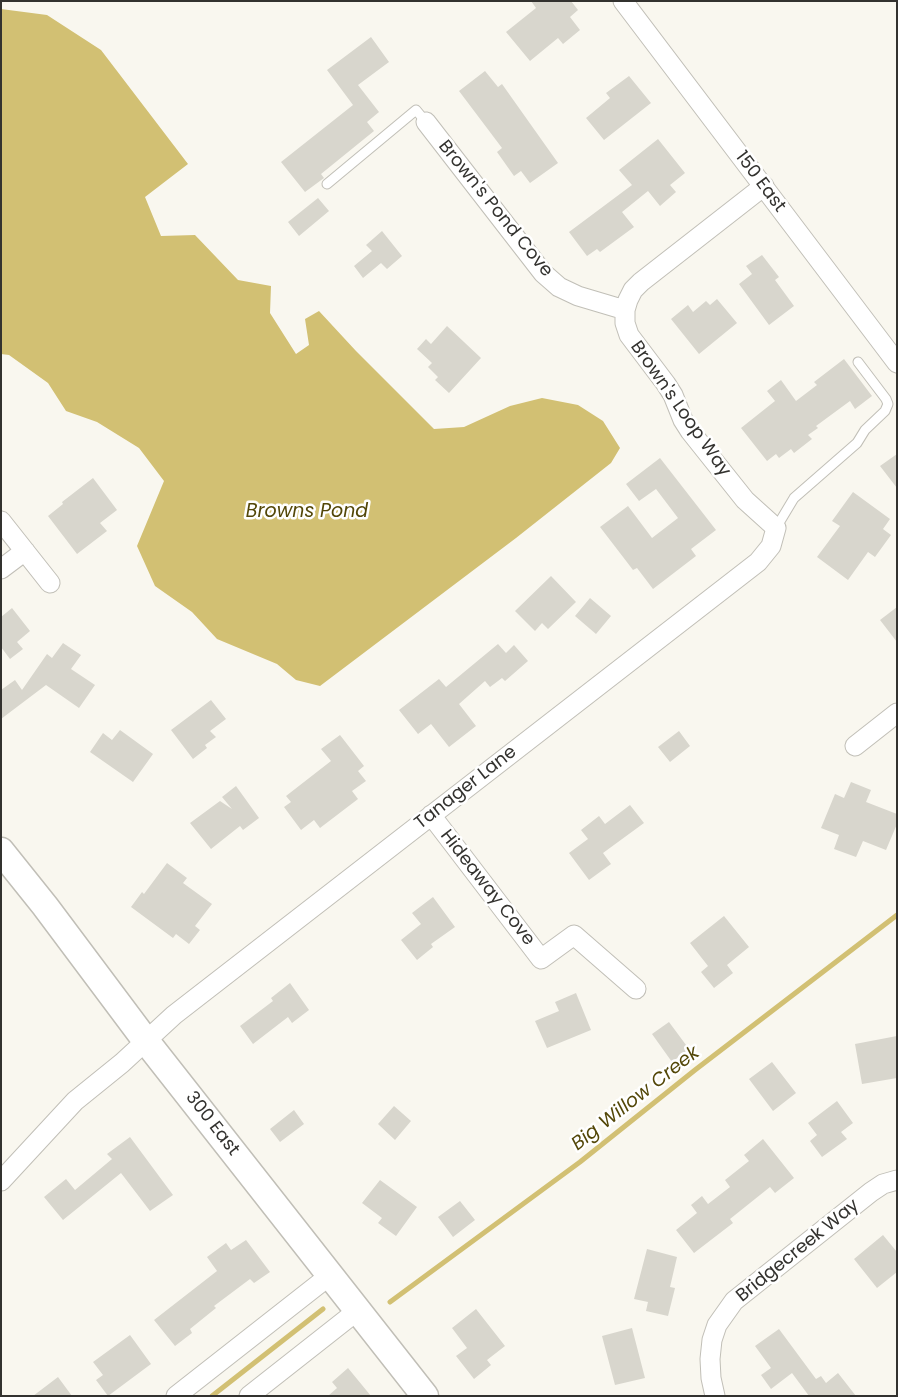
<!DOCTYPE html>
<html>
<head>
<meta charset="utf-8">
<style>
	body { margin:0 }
	#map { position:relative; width:898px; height:1397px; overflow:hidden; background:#f9f7ef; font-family:Poppins,sans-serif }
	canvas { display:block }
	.frame { position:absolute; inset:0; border:2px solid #33322f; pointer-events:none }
</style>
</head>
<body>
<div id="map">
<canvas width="898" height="1397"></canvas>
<div class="frame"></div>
</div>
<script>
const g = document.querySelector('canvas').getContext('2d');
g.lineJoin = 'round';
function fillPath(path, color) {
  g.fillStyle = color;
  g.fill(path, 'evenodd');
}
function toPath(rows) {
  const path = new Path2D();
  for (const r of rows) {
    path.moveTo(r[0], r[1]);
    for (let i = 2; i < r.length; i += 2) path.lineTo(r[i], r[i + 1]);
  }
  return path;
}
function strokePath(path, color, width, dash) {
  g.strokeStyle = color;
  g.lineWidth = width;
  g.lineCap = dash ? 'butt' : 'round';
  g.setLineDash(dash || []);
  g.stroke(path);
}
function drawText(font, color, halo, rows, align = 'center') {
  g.font = font + ' Poppins,sans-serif';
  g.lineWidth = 5;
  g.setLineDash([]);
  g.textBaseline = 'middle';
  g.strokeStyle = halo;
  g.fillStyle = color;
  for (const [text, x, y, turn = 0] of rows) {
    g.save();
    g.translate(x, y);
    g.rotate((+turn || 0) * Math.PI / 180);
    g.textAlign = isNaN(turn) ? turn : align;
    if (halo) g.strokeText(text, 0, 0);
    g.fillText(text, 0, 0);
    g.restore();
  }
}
fillPath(toPath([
	[1,9,47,15,101,50,188,164,145,197,161,236,195,235,238,280,271,286,270,313,296,354,309,345,305,319,319,311,356,351,434,429,464,427,510,406,542,398,578,405,603,421,620,448,611,463,516,538,320,686,296,680,277,664,217,639,192,612,155,586,137,546,164,481,139,448,97,422,66,411,48,383,9,355,1,354]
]), '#d2c073');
strokePath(toPath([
	[390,1302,580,1162,695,1070,897,915],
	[212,1396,323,1309]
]), '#d2c073', 5);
fillPath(toPath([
	[531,1,571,1,578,10,570,17,580,30,563,44,558,38,530,61,506,32,536,8],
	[371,37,389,62,358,85,379,112,367,122,374,131,321,174,324,178,305,192,281,162,353,105,327,70],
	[485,71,498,87,502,84,558,163,530,183,521,171,514,176,497,152,502,148,459,91],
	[629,76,651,103,604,140,586,118,610,98,606,93],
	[658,139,685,173,670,185,676,192,660,206,648,191,622,212,634,227,600,252,597,249,587,256,569,232,632,185,619,170],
	[318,198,329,211,299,236,288,222],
	[382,231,402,256,387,269,381,263,363,278,354,266,372,251,366,245],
	[762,255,779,277,775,280,794,306,769,325,739,284,752,274,746,266],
	[717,299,737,323,699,354,671,319,688,305,693,312,706,301,710,305],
	[447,326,481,358,449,393,435,380,438,377,428,367,432,363,417,349,426,339,431,344],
	[844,359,872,396,855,409,850,401,816,426,818,428,808,435,812,439,794,453,791,449,779,458,776,454,767,461,741,428,775,401,767,391,781,380,796,401,817,385,814,382],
	[897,454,897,488,880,466],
	[660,458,716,530,691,549,696,556,653,589,637,568,633,570,600,527,628,506,652,538,678,518,656,489,639,501,626,484],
	[93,478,117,510,100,523,107,531,77,554,48,516,63,504,62,502],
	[853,492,890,519,883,529,891,535,875,557,868,552,848,580,817,557,840,526,832,521],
	[551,576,576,602,548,629,542,623,535,631,515,611],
	[590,598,611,616,596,634,575,616],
	[897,607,897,642,880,620],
	[12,608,30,631,17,642,23,649,10,659,1,647,1,617],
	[63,643,81,655,71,669,95,685,79,708,46,685,1,719,1,690,15,680,22,690,47,654,52,658],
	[498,644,506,653,514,645,528,661,505,681,502,678,490,687,485,681,459,704,476,726,449,747,431,724,418,734,399,710,439,679,446,687],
	[211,700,226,719,210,731,216,737,205,745,207,748,193,759,171,730],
	[120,730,153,754,133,782,90,752,103,733,112,740],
	[679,731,690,746,670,762,658,747],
	[340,735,364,766,358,771,366,781,352,791,358,799,320,828,314,820,301,830,284,807,291,802,286,796,331,761,321,749],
	[851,782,871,790,866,802,897,814,897,824,886,850,863,841,856,857,834,849,839,835,821,828,835,794,844,798],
	[236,786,259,818,243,830,240,826,211,849,190,823,220,801,232,809,222,797],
	[630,805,644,823,603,853,611,864,589,880,569,853,588,839,581,830,599,816,605,824],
	[167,863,187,878,183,883,212,904,195,926,200,930,189,944,176,934,173,938,131,907,142,892,144,894],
	[433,897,455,927,431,944,433,947,417,960,401,940,421,924,412,913],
	[724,916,749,947,727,965,733,973,714,988,701,972,708,966,690,943],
	[290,983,309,1010,292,1023,288,1017,253,1044,240,1026,273,1001,271,998],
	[576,993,591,1030,547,1048,535,1021,559,1011,555,1002],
	[669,1022,689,1049,672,1062,652,1034],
	[897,1036,897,1078,862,1084,855,1044],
	[772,1062,796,1093,773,1111,749,1079],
	[837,1101,853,1123,841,1132,847,1139,822,1157,810,1141,817,1135,808,1123],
	[394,1106,411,1121,395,1140,378,1124],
	[294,1110,304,1124,280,1142,270,1129],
	[130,1137,173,1195,150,1211,121,1173,63,1220,44,1197,66,1179,75,1190,112,1159,107,1154],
	[763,1139,794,1178,775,1193,770,1187,730,1219,733,1223,694,1253,676,1230,697,1213,691,1205,702,1196,708,1204,730,1187,725,1180,749,1161,744,1155],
	[380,1180,417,1207,396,1236,378,1223,382,1218,362,1203],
	[460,1201,475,1220,453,1237,438,1217],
	[883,1235,897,1252,897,1272,877,1288,854,1259],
	[246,1240,270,1272,254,1283,250,1279,214,1306,216,1308,190,1329,192,1333,175,1346,154,1320,217,1271,207,1257,226,1243,231,1250],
	[647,1249,677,1257,670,1287,675,1288,668,1316,646,1311,648,1302,634,1299],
	[476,1309,505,1346,487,1360,491,1365,474,1379,456,1356,467,1348,452,1328],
	[632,1328,645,1378,615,1385,602,1336],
	[779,1329,816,1379,821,1376,826,1383,838,1373,856,1396,809,1396,792,1373,771,1389,761,1375,771,1368,755,1346],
	[130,1335,151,1364,108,1396,96,1380,103,1375,93,1362],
	[348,1368,371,1396,328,1396,337,1388,332,1382],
	[58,1377,72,1396,33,1396]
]), '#d8d6cd');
const lane = toPath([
	[327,184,416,110,426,122],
	[776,528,794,498,857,443,865,430,885,411,888,404,886,399,858,362]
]);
const street = toPath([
	[623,1,897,363],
	[426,122,543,273,559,287,578,296,625,310],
	[1,521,50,583],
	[1,569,25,551],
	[855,746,897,713],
	[431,815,541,959,574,935,636,989],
	[1,1181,75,1101,122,1063,174,1015,758,562,771,546,776,528,745,500,690,431,683,420,673,395,666,384,629,335,625,323,625,310,628,300,633,290,641,282,764,186],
	[176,1396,329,1276],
	[249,1396,357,1311],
	[715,1396,711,1378,710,1359,712,1340,717,1325,734,1301,871,1192,883,1184,897,1180]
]);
const secondary = toPath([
	[1,851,45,906,146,1041,425,1396]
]);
strokePath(lane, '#c1bfb7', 11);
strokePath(street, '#c1bfb7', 21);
strokePath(secondary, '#c1bfb7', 29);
strokePath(lane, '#fff', 9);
strokePath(street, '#fff', 19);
strokePath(secondary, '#fff', 26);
drawText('18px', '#33322f', '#fff', [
	["150 East",760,182,53],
	["Brown's Pond Cove",495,209,51],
	["Brown's Loop Way",680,409,55],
	["Tanager Lane",466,788,-38],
	["Hideaway Cove",487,888,52],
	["300 East",212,1124,52],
	["Bridgecreek Way",798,1251,-39]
]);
drawText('italic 19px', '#534708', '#fff', [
	["Browns Pond",307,512],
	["Big Willow Creek",636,1099,-38]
]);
</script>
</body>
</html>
